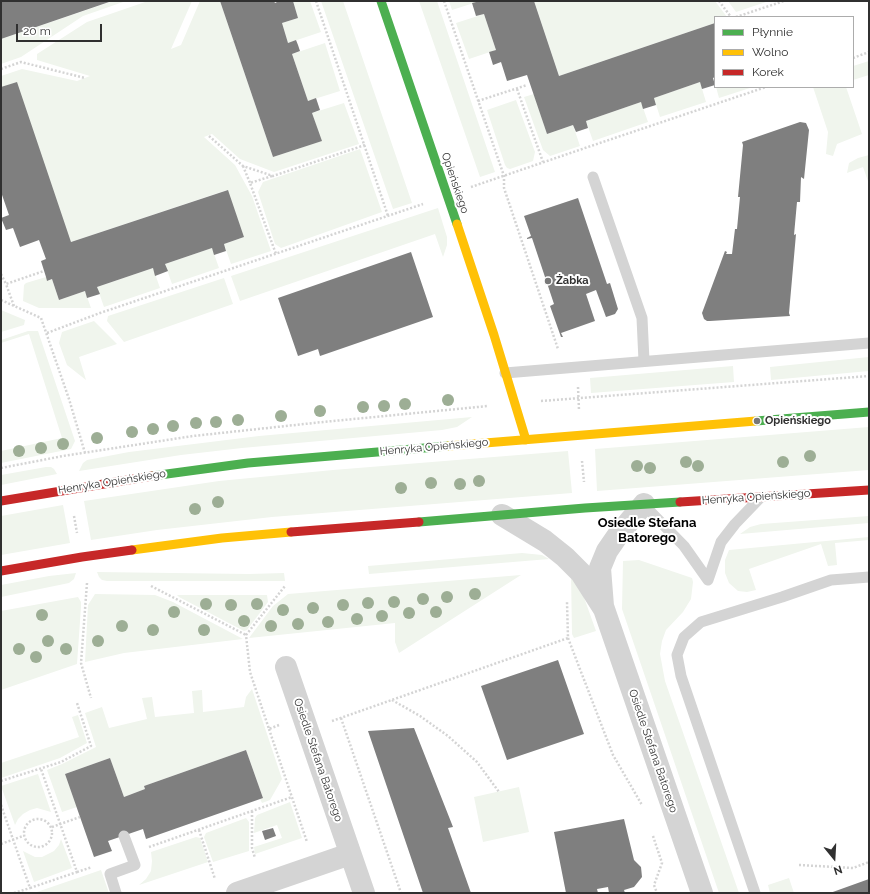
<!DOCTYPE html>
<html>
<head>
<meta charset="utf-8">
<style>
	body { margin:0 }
	#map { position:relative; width:870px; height:894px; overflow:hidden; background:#fff; font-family:Raleway,sans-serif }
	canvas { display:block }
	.frame { position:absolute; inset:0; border:2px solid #303030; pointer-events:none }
	.legend { position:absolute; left:714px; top:16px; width:140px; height:72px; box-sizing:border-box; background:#fff; border:1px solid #acacac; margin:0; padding:5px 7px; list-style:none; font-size:12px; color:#303030 }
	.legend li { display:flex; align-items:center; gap:8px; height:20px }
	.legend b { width:20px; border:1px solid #acacac }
	.north { position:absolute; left:814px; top:838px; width:40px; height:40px; -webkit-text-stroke:3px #fff; paint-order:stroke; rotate:162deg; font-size:11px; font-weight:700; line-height:16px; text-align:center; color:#303030 }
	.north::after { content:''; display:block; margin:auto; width:14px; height:18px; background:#303030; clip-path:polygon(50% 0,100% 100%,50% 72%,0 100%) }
	.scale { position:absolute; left:16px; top:24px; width:86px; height:18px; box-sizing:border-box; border:2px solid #303030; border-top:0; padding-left:5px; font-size:12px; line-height:14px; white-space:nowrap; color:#303030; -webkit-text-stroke:3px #fff; paint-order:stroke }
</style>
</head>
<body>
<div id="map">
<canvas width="870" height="894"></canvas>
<div class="frame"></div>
<ul class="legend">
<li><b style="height:5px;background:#4caf50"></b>Płynnie</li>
<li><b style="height:5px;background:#ffc107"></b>Wolno</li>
<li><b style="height:5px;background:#c62828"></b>Korek</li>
</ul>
<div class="north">N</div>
<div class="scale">20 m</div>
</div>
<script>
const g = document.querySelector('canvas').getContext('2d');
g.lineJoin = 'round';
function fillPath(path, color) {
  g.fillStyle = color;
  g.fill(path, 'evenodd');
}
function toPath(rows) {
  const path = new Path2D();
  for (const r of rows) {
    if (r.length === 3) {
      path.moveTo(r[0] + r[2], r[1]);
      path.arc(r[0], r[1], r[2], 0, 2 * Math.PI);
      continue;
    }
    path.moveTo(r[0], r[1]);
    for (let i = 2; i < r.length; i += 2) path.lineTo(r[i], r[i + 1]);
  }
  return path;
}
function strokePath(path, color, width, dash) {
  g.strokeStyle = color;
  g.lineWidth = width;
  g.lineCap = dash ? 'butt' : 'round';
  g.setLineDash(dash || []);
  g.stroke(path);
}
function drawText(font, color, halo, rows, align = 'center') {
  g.font = font + ' Raleway,sans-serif';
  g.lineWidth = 4;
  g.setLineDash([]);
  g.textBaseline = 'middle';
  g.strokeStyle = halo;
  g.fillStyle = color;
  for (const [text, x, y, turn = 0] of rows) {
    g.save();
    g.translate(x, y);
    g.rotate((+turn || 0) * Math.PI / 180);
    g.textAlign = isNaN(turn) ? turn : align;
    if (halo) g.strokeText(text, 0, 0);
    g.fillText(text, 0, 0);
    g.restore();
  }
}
fillPath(toPath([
	[113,1,126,1,83,16,21,57,1,64,1,39],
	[148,1,192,1,171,49,181,45,200,1,220,1,273,157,321,141,312,113,344,103,359,144,274,172,240,159,212,134,204,137,235,165,252,196,271,251,231,264,224,244,244,237,227,190,71,242,1,87,1,76,22,69,77,81,90,76,37,60,37,54,87,22],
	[293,1,310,1,321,32,288,43,282,23,298,18],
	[321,1,343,1,412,203,393,209],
	[419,1,437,1,495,172,480,177],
	[449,1,480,1,452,10],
	[534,1,715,1,727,17,715,17,715,23,559,76],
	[728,1,769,1,736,12],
	[484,14,496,50,469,59,456,23],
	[325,43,340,91,308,101,292,54],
	[869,61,869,75,853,80,853,66],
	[700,82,706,102,660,117,654,98],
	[716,87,750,87,750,88,719,98],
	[813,87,846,87,862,134,837,144,833,156,826,154,828,132],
	[534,94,547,134,573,125,580,146,550,156,543,150,524,97],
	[516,100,535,152,533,161,510,169,507,168,505,165,487,110],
	[641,102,648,122,593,141,586,121],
	[360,149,382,212,281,248,275,244,258,192,263,182],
	[869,155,869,184,863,167,847,173,849,163,858,158],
	[438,208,447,237,447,245,443,257,435,234,240,301,231,276],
	[212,248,219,268,172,284,165,264],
	[153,268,160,288,104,307,97,287],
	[46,277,48,281,52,279,59,300,85,291,91,308,39,308,23,301,24,285,26,283],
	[224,278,233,304,124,342,107,321,108,316],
	[1,310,25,320,24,325,1,332],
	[94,321,117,344,79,357,86,380,67,365,59,343,62,332],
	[28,331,38,331,75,441,71,449,1,463,1,451,62,438,29,334,1,343,1,340],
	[869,357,869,371,771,380,770,367],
	[733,366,734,382,591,393,590,378],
	[472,417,457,427,442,430,242,448,181,455,79,471,83,463,87,460,129,452,259,436],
	[869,427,869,470,597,491,595,449],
	[568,451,572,493,272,517,157,530,91,540,84,501,219,481,333,470],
	[46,467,51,467,54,469,57,474,1,485,1,475],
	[63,505,70,543,1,555,1,516],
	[869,516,869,523,740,534,750,527,761,524],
	[869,537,869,540,835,543,837,565,828,566,821,544,749,569,756,590,747,592,738,591,729,583,725,573,725,560,729,550],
	[522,553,542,555,549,559,369,574,368,566],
	[639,560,692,578,693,582,691,599,683,612,666,630,662,641,660,654,665,681,739,893,719,893,622,609,623,561],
	[97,572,249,574,284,573,285,581,107,581,102,580,99,577],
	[76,573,74,579,69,583,1,597,1,585,49,576],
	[571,574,581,589,596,631,574,638,572,634],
	[521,575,399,653,395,642,395,623,249,638,273,606,288,594],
	[95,594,155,595,173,602,243,639,124,653,85,662,88,605],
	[177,595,267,595,268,602,247,630,244,631,179,597],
	[78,597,81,602,81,607,77,664,1,690,1,611],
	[252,689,282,779,270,800,262,803,260,799,263,798,246,750,144,786,145,789,124,797,110,758,65,774,77,807,62,812,47,770,62,764,96,747,85,713,102,707,109,728,147,719,142,698,152,697,155,717,194,713,192,691,202,690,203,712,244,707,246,697],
	[78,715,87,743,60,758,1,778,1,763,79,737,72,717],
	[38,774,51,812,37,808,30,810,23,814,18,819,15,825,1,786],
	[519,787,529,832,483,842,474,797],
	[290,802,302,838,255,854,254,847,282,838,277,825,254,833,255,818,257,815],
	[246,818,249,822,249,851,213,862,204,837,206,833],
	[196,837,200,838,208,862,139,885,146,879,151,871,152,861,151,852],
	[61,839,72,868,34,882,23,851,35,857,42,857,54,851,59,845],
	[101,870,109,893,34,893],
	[789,878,794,893,770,893,768,885]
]), '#f0f5ed');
fillPath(toPath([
	[1,1,112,1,1,39],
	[220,1,274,1,275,3,279,1,293,1,298,18,282,23,288,43,296,40,298,45,300,51,292,54,308,101,316,98,320,110,312,113,322,141,273,157],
	[480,1,534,1,559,76,715,23,715,77,713,78,715,85,702,89,700,82,654,98,656,105,643,109,641,102,586,121,588,128,576,132,573,125,547,134,527,75,507,81,501,62,493,65,489,52,496,50,484,14,476,16,472,3],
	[17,82,71,242,228,190,244,237,224,244,226,251,214,255,212,248,165,264,168,271,155,276,153,268,97,287,100,294,87,298,85,291,59,300,52,279,47,281,46,277,41,261,46,259,39,240,20,247,13,228,6,230,1,218,9,215,1,192,1,87],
	[800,122,806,123,809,130,804,179,801,177,800,202,797,202,794,235,796,234,789,313,790,316,710,321,707,321,704,319,702,313,725,251,727,252,726,254,732,254,735,229,737,229,740,197,738,197,743,145,742,142],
	[578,198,607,284,610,283,618,309,615,314,606,317,596,290,586,294,595,321,561,333,563,337,561,337,550,306,554,304,532,238,527,239,527,238,531,236,524,216],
	[411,252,433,317,320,356,318,349,298,356,278,298],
	[558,660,584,734,507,760,481,686],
	[414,728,453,827,448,828,471,893,423,893,368,731],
	[246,750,263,798,146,839,143,829,108,841,112,851,94,857,65,774,110,758,124,797,145,789,144,786],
	[624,819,634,860,641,867,642,877,634,887,624,890,625,893,609,893,608,887,597,889,598,893,566,893,554,832],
	[273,828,276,836,265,840,262,831],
	[869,879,869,893,830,893]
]), '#7f7f7f');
strokePath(toPath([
	[316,1,388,216],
	[444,1,504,176,504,188,558,349],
	[719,1,731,17],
	[736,17,784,1],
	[853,58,869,52],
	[1,69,21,62,85,78],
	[517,89,543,162],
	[478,101,527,85],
	[209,136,243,166,273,176,365,145],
	[243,166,250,183],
	[272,176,250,183,276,254],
	[471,187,588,147,766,87],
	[1,274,6,284],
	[1,300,41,318,69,399,85,453],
	[14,306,6,284,44,271],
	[47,333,100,313,423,204],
	[578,387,579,410],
	[541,401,869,376],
	[582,461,584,482],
	[1,468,63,456,193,436,323,422,488,406],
	[74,516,77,533],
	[87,583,81,663,91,698],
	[151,586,246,635],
	[568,638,613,755,642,805],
	[392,700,420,716,448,736,477,762,499,792],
	[341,718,401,893],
	[332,721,568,638,567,602],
	[279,725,269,729,250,672,246,635,285,586],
	[269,729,307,842],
	[1,781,61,762,91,746,77,703],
	[1,805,30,888,77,872,41,769],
	[252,811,252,848,255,858],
	[38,833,14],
	[52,827,80,817],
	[199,830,215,879],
	[653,836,662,863,654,885,657,893],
	[1,844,23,836],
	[149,847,292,797],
	[799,865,853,868,869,862],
	[77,872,92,867],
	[14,893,30,888]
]), '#d4d4d4', 2.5, [2, 2]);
strokePath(toPath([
	[593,177,642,318,644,361],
	[505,373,869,343],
	[644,505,684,546,708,580],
	[708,580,721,542,735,524,760,498],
	[116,893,110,874,135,865,124,836],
	[755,893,681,676,677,655,684,637,701,622,782,597,831,580,869,577]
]), '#d4d4d4', 11);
strokePath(toPath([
	[502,515,545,541,565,557,581,573,604,609,702,893],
	[603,606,600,568,607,551,618,535,644,504],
	[286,667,364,893],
	[237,893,350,854]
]), '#d4d4d4', 22);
strokePath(toPath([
	[381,1,457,224],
	[756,421,869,412],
	[152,476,248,463,448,446],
	[419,522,585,508,680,502]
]), '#4caf50', 9);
strokePath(toPath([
	[457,224,494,335,526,440],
	[448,446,756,421],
	[132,550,222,538,291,532]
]), '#ffc107', 9);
strokePath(toPath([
	[1,501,152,476],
	[680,502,869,490],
	[291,532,419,522],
	[1,571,82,557,132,550]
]), '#c62828', 9);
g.fillStyle = '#9dae95';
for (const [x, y] of [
	[448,400],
	[405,404],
	[384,406],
	[363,407],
	[320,411],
	[281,416],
	[238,420],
	[216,422],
	[196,423],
	[173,426],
	[153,429],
	[132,432],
	[97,438],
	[63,444],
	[41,448],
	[19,451],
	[810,456],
	[686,462],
	[783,462],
	[637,466],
	[698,466],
	[650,468],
	[479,481],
	[431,483],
	[460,484],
	[401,488],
	[218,502],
	[195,509],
	[475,594],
	[447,597],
	[423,599],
	[394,602],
	[368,603],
	[206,604],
	[257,604],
	[231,605],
	[343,605],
	[313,608],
	[283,610],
	[174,612],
	[436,612],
	[409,613],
	[42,615],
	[382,616],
	[357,619],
	[244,621],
	[328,622],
	[298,624],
	[122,626],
	[271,626],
	[153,630],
	[204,630],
	[48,641],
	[98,641],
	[19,649],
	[66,649],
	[36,657]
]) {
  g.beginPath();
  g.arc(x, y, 6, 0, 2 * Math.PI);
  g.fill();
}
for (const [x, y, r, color] of [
	[548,281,4,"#787878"],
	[757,421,4,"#787878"]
]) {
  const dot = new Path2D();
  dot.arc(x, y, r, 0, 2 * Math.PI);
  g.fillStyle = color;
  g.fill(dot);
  strokePath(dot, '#fff', 1.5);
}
drawText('11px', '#303030', '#fff', [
	["Opieńskiego",455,183,71],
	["Henryka Opieńskiego",434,447,-5],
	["Henryka Opieńskiego",112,482,-9],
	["Henryka Opieńskiego",756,497,-4],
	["Osiedle Stefana Batorego",653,751,71],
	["Osiedle Stefana Batorego",318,760,71]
]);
drawText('bold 11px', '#303030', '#fff', [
	["Żabka",556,281],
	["Opieńskiego",765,421]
], 'left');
drawText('bold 13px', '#000', '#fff', [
	["Osiedle Stefana",647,523],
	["Batorego",647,538]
]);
</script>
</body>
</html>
